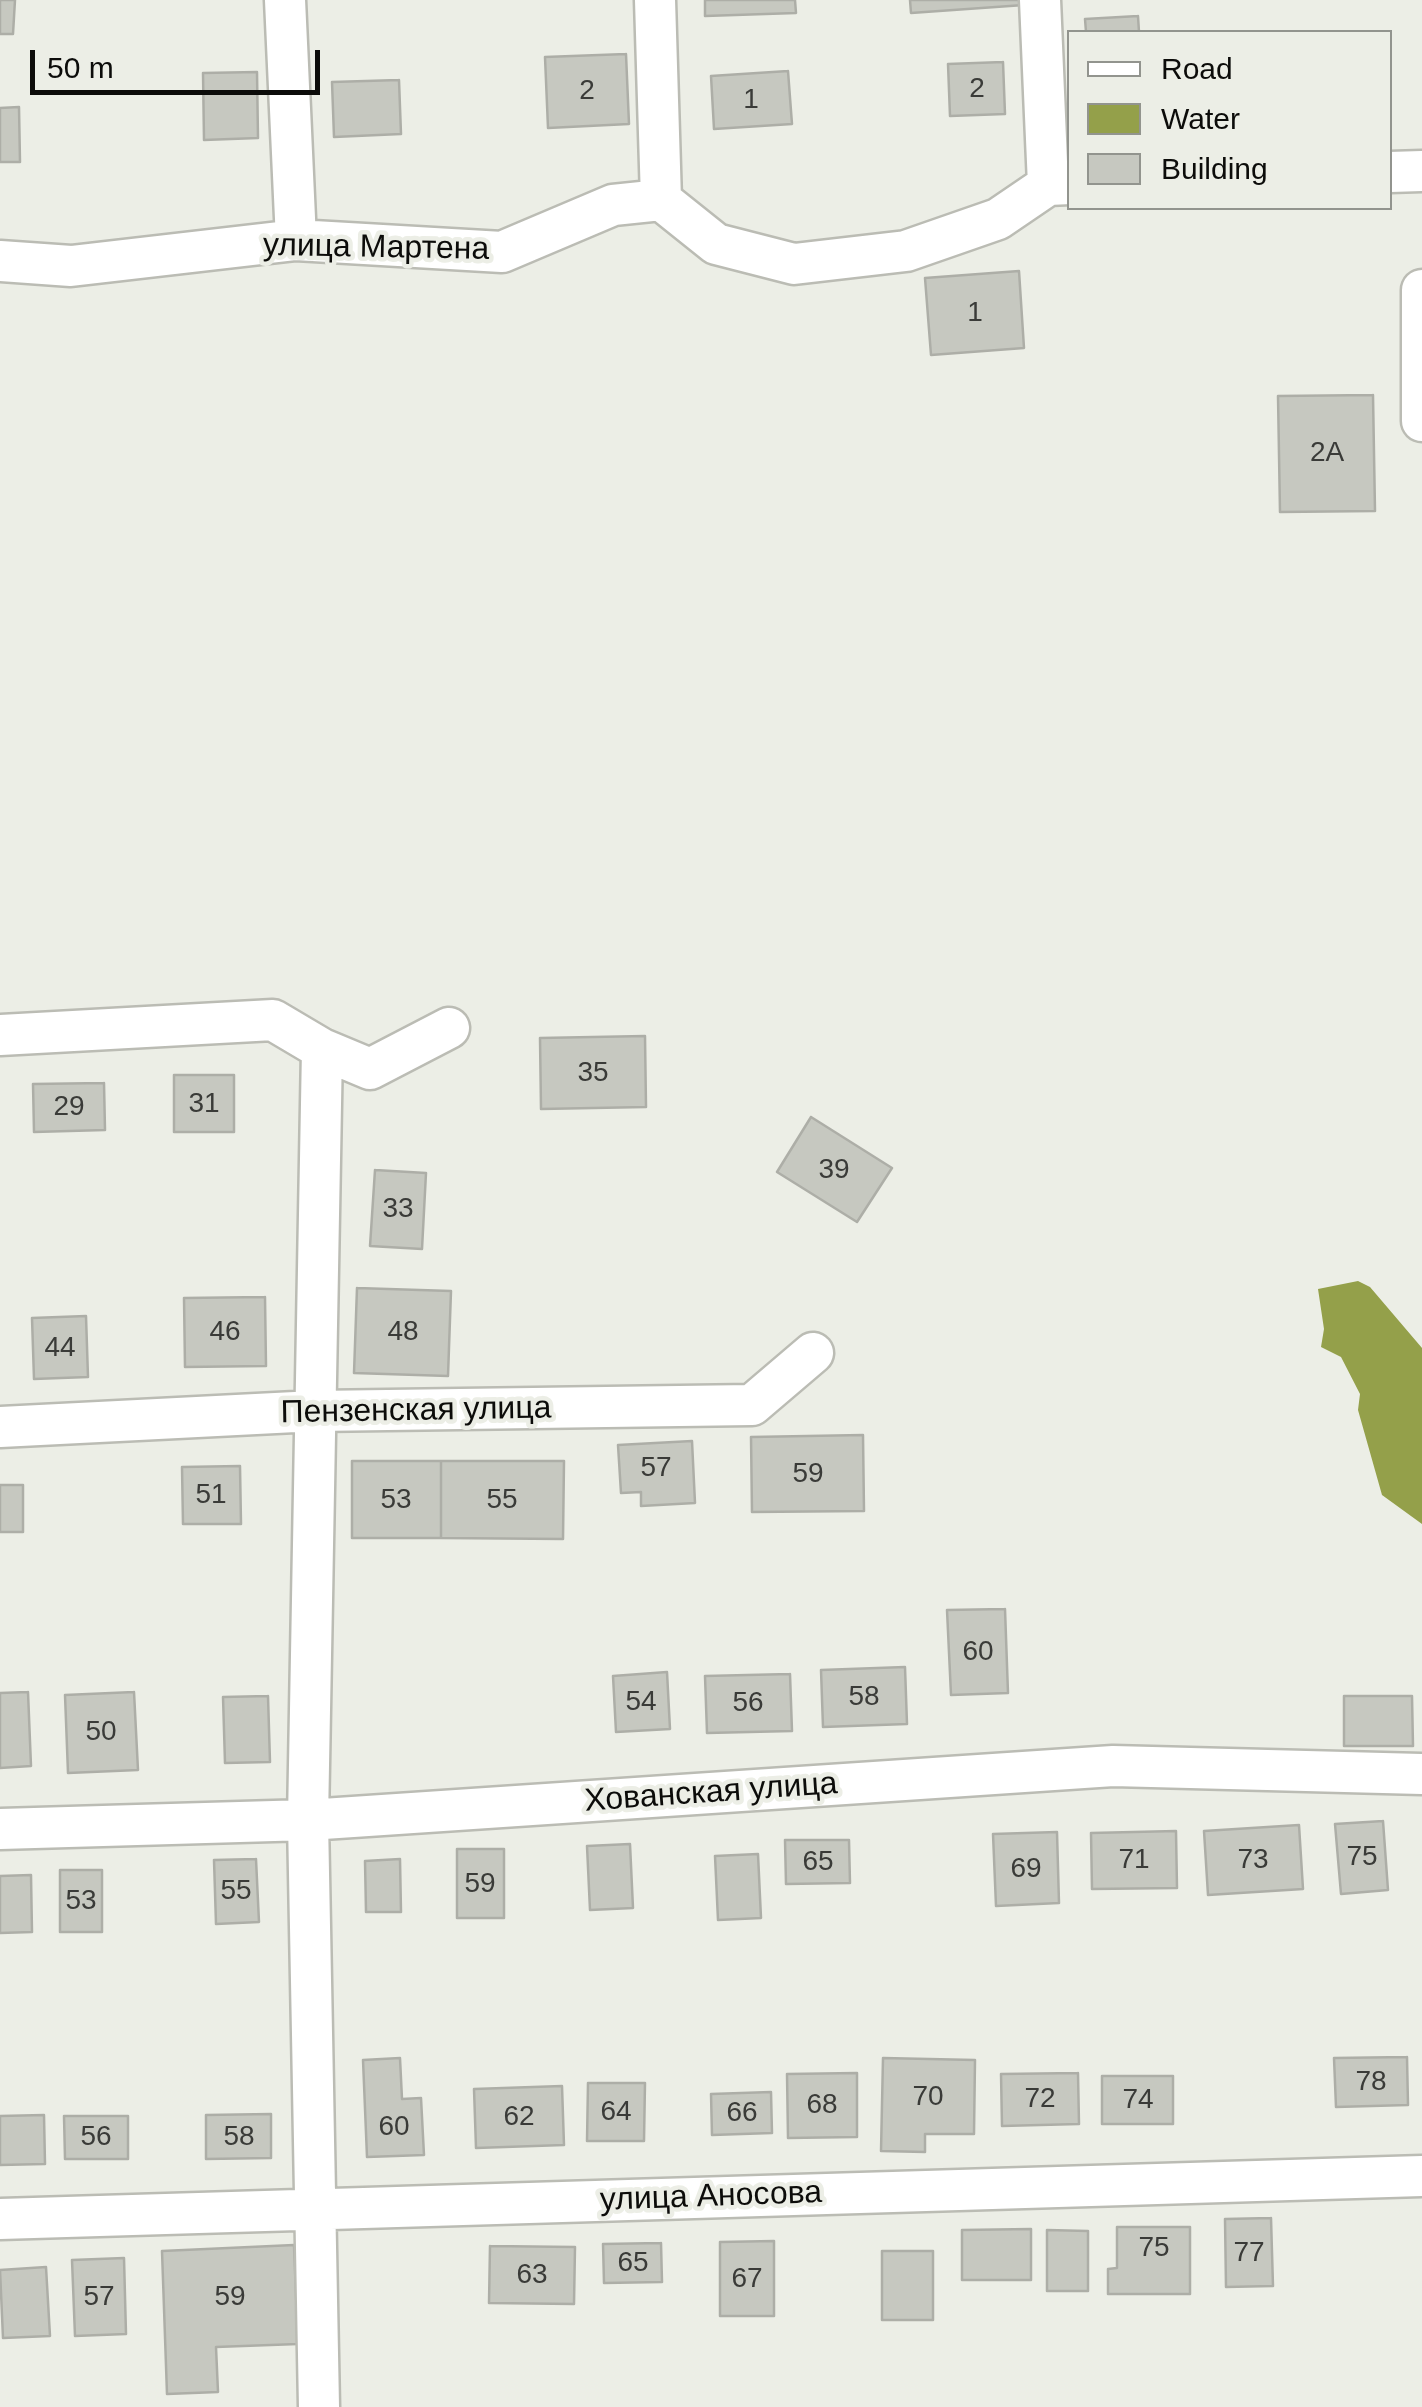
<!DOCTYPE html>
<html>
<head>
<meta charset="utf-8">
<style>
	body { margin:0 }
	#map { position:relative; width:1422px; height:2407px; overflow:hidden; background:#eceee6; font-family:Helvetica,sans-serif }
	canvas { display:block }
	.legend { position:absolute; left:1067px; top:30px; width:325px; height:180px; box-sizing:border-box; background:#eceee6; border:2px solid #92948e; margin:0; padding:12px 18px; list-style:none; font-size:30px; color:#0c0c0a }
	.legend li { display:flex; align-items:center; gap:20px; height:50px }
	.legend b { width:50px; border:2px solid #92948e }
	.scale { position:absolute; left:30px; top:50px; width:290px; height:45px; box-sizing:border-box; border:5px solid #0c0c0a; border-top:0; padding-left:12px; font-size:30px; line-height:35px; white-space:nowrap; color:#0c0c0a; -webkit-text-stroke:8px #eceee6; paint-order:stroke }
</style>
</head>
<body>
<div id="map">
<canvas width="1422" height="2407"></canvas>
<ul class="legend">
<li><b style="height:12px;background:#fff"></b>Road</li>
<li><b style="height:28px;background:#94a04a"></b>Water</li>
<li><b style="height:28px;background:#c6c8c0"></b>Building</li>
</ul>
<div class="scale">50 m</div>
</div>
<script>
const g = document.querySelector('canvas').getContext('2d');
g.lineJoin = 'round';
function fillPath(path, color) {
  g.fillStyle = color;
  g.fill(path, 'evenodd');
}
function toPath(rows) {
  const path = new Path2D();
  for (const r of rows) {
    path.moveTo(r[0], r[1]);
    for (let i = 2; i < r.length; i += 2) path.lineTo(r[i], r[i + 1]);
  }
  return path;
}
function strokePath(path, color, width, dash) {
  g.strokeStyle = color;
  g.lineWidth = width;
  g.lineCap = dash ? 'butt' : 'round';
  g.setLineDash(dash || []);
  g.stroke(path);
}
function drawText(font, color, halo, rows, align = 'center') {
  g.font = font + ' Helvetica,sans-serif';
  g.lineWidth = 9;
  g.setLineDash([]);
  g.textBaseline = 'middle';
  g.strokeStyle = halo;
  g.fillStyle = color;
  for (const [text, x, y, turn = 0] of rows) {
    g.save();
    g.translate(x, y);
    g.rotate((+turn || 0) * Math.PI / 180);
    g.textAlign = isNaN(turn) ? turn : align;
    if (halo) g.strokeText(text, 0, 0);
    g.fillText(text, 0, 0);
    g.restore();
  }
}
fillPath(toPath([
	[1358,1281,1370,1287,1422,1348,1422,1524,1382,1495,1358,1410,1360,1394,1341,1357,1321,1347,1324,1329,1318,1289]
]), '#94a04a');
const building = toPath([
	[0,0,15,0,13,34,0,34,0,0],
	[705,0,795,0,796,13,705,16,705,0],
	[910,0,1024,0,1024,5,911,13,910,0],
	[1138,16,1139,32,1086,32,1085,19,1138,16],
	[626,54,629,124,548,128,545,57,626,54],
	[1003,62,1005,114,950,116,948,64,1003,62],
	[788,71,792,124,714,129,711,76,788,71],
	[257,72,258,138,204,140,203,73,257,72],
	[399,80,401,134,334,137,332,82,399,80],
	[19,107,20,162,0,162,0,108,19,107],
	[1019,271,1024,348,931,355,925,278,1019,271],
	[1373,395,1375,511,1280,512,1278,396,1373,395],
	[645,1036,646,1107,541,1109,540,1038,645,1036],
	[174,1075,234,1075,234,1132,174,1132,174,1075],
	[104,1083,105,1130,34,1132,33,1084,104,1083],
	[811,1117,892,1168,857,1222,777,1172,811,1117],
	[375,1170,426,1173,422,1249,370,1246,375,1170],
	[357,1288,451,1291,448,1376,354,1373,357,1288],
	[265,1297,266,1366,185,1367,184,1298,265,1297],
	[86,1316,88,1377,34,1379,32,1318,86,1316],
	[863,1435,864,1511,752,1512,751,1437,863,1435],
	[692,1441,695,1503,641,1506,641,1492,621,1493,618,1445,692,1441],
	[352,1461,441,1461,441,1538,352,1538,352,1461],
	[441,1461,564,1461,563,1539,441,1538,441,1461],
	[240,1466,241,1524,183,1524,182,1467,240,1466],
	[0,1485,23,1485,23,1532,0,1532,0,1485],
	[1005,1609,1008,1693,951,1695,947,1610,1005,1609],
	[905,1667,907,1724,823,1727,821,1670,905,1667],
	[667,1672,670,1729,616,1732,613,1676,667,1672],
	[790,1674,792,1731,707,1733,705,1676,790,1674],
	[28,1692,31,1766,0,1768,0,1693,28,1692],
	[134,1692,138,1770,68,1773,65,1695,134,1692],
	[268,1696,270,1762,225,1763,223,1697,268,1696],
	[1344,1696,1412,1696,1413,1746,1344,1746,1344,1696],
	[1383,1821,1388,1890,1341,1894,1335,1824,1383,1821],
	[1299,1825,1303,1889,1208,1895,1204,1831,1299,1825],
	[1176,1831,1177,1888,1092,1889,1091,1833,1176,1831],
	[1057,1832,1059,1903,996,1906,993,1834,1057,1832],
	[785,1840,849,1840,850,1883,786,1884,785,1840],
	[630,1844,633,1908,590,1910,587,1846,630,1844],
	[457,1849,504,1849,504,1918,457,1918,457,1849],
	[758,1854,761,1918,718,1920,715,1856,758,1854],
	[256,1859,259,1922,216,1924,214,1860,256,1859],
	[400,1859,401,1912,366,1912,365,1861,400,1859],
	[60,1870,102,1870,102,1932,60,1932,60,1870],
	[31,1875,32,1932,0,1933,0,1876,31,1875],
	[1407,2057,1408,2105,1336,2107,1334,2058,1407,2057],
	[400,2058,402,2099,421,2098,424,2155,367,2157,363,2060,400,2058],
	[883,2058,975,2060,974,2134,925,2134,925,2152,881,2151,883,2058],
	[857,2073,857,2137,788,2138,787,2074,857,2073],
	[1078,2073,1079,2124,1002,2126,1001,2074,1078,2073],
	[1102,2076,1173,2076,1173,2124,1102,2124,1102,2076],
	[588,2083,645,2083,644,2141,587,2141,588,2083],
	[562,2086,564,2145,476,2148,474,2089,562,2086],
	[771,2092,772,2133,712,2135,711,2094,771,2092],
	[271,2114,271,2158,206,2159,206,2115,271,2114],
	[44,2115,45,2164,0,2165,0,2116,44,2115],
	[64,2116,128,2116,128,2159,65,2159,64,2116],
	[1271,2218,1273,2286,1226,2287,1225,2219,1271,2218],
	[1117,2227,1190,2227,1190,2294,1108,2294,1108,2269,1117,2268,1117,2227],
	[1031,2229,1031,2280,962,2280,962,2230,1031,2229],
	[1047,2230,1088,2231,1088,2291,1047,2291,1047,2230],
	[774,2241,774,2316,720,2316,720,2242,774,2241],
	[661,2243,662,2282,604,2283,603,2244,661,2243],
	[294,2245,298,2344,216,2347,218,2392,167,2394,162,2251,294,2245],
	[490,2246,575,2247,574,2304,489,2303,490,2246],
	[882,2251,933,2251,933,2320,882,2320,882,2251],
	[124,2258,126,2334,75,2336,72,2260,124,2258],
	[46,2267,50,2336,3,2338,0,2270,46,2267]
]);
fillPath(building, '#c6c8c0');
strokePath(building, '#adaea7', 2.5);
const street = toPath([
	[285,0,296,240],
	[655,0,661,200],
	[1040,0,1048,185],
	[1390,172,1422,171],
	[0,261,71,266,296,240,502,252,613,205,661,200,716,244,794,264,906,251,998,219,1048,185,1070,184],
	[1422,290,1422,421],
	[0,1035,273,1020,322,1049,370,1069,449,1028],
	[0,1427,315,1411,752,1405,813,1353],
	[0,1829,308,1820,1113,1766,1422,1774],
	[0,2219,1422,2176],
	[319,2407,308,1820,322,1049]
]);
strokePath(street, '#bbbcb4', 45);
strokePath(street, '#fff', 40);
drawText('28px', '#3a3b38', null, [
	["2",977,89],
	["2",587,91],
	["1",751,100],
	["1",975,313],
	["2А",1327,453],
	["35",593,1073],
	["31",204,1104],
	["29",69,1107],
	["39",834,1170],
	["33",398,1209],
	["46",225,1332],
	["48",403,1332],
	["44",60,1348],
	["57",656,1468],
	["59",808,1474],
	["51",211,1495],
	["53",396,1500],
	["55",502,1500],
	["60",978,1652],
	["58",864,1697],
	["54",641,1702],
	["56",748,1703],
	["50",101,1732],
	["75",1362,1857],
	["71",1134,1860],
	["73",1253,1860],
	["65",818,1862],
	["69",1026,1869],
	["59",480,1884],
	["55",236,1891],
	["53",81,1901],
	["78",1371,2082],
	["70",928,2097],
	["72",1040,2099],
	["74",1138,2100],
	["68",822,2105],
	["64",616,2112],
	["66",742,2113],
	["62",519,2117],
	["60",394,2127],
	["56",96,2137],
	["58",239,2137],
	["75",1154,2248],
	["77",1249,2253],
	["65",633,2263],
	["63",532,2275],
	["67",747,2279],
	["57",99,2297],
	["59",230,2297]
]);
drawText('32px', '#0c0c0a', '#eceee6', [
	["улица Мартена",376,248,1],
	["Пензенская улица",416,1411,-1],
	["Хованская улица",711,1793,-4],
	["улица Аносова",711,2197,-2]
]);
</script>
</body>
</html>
